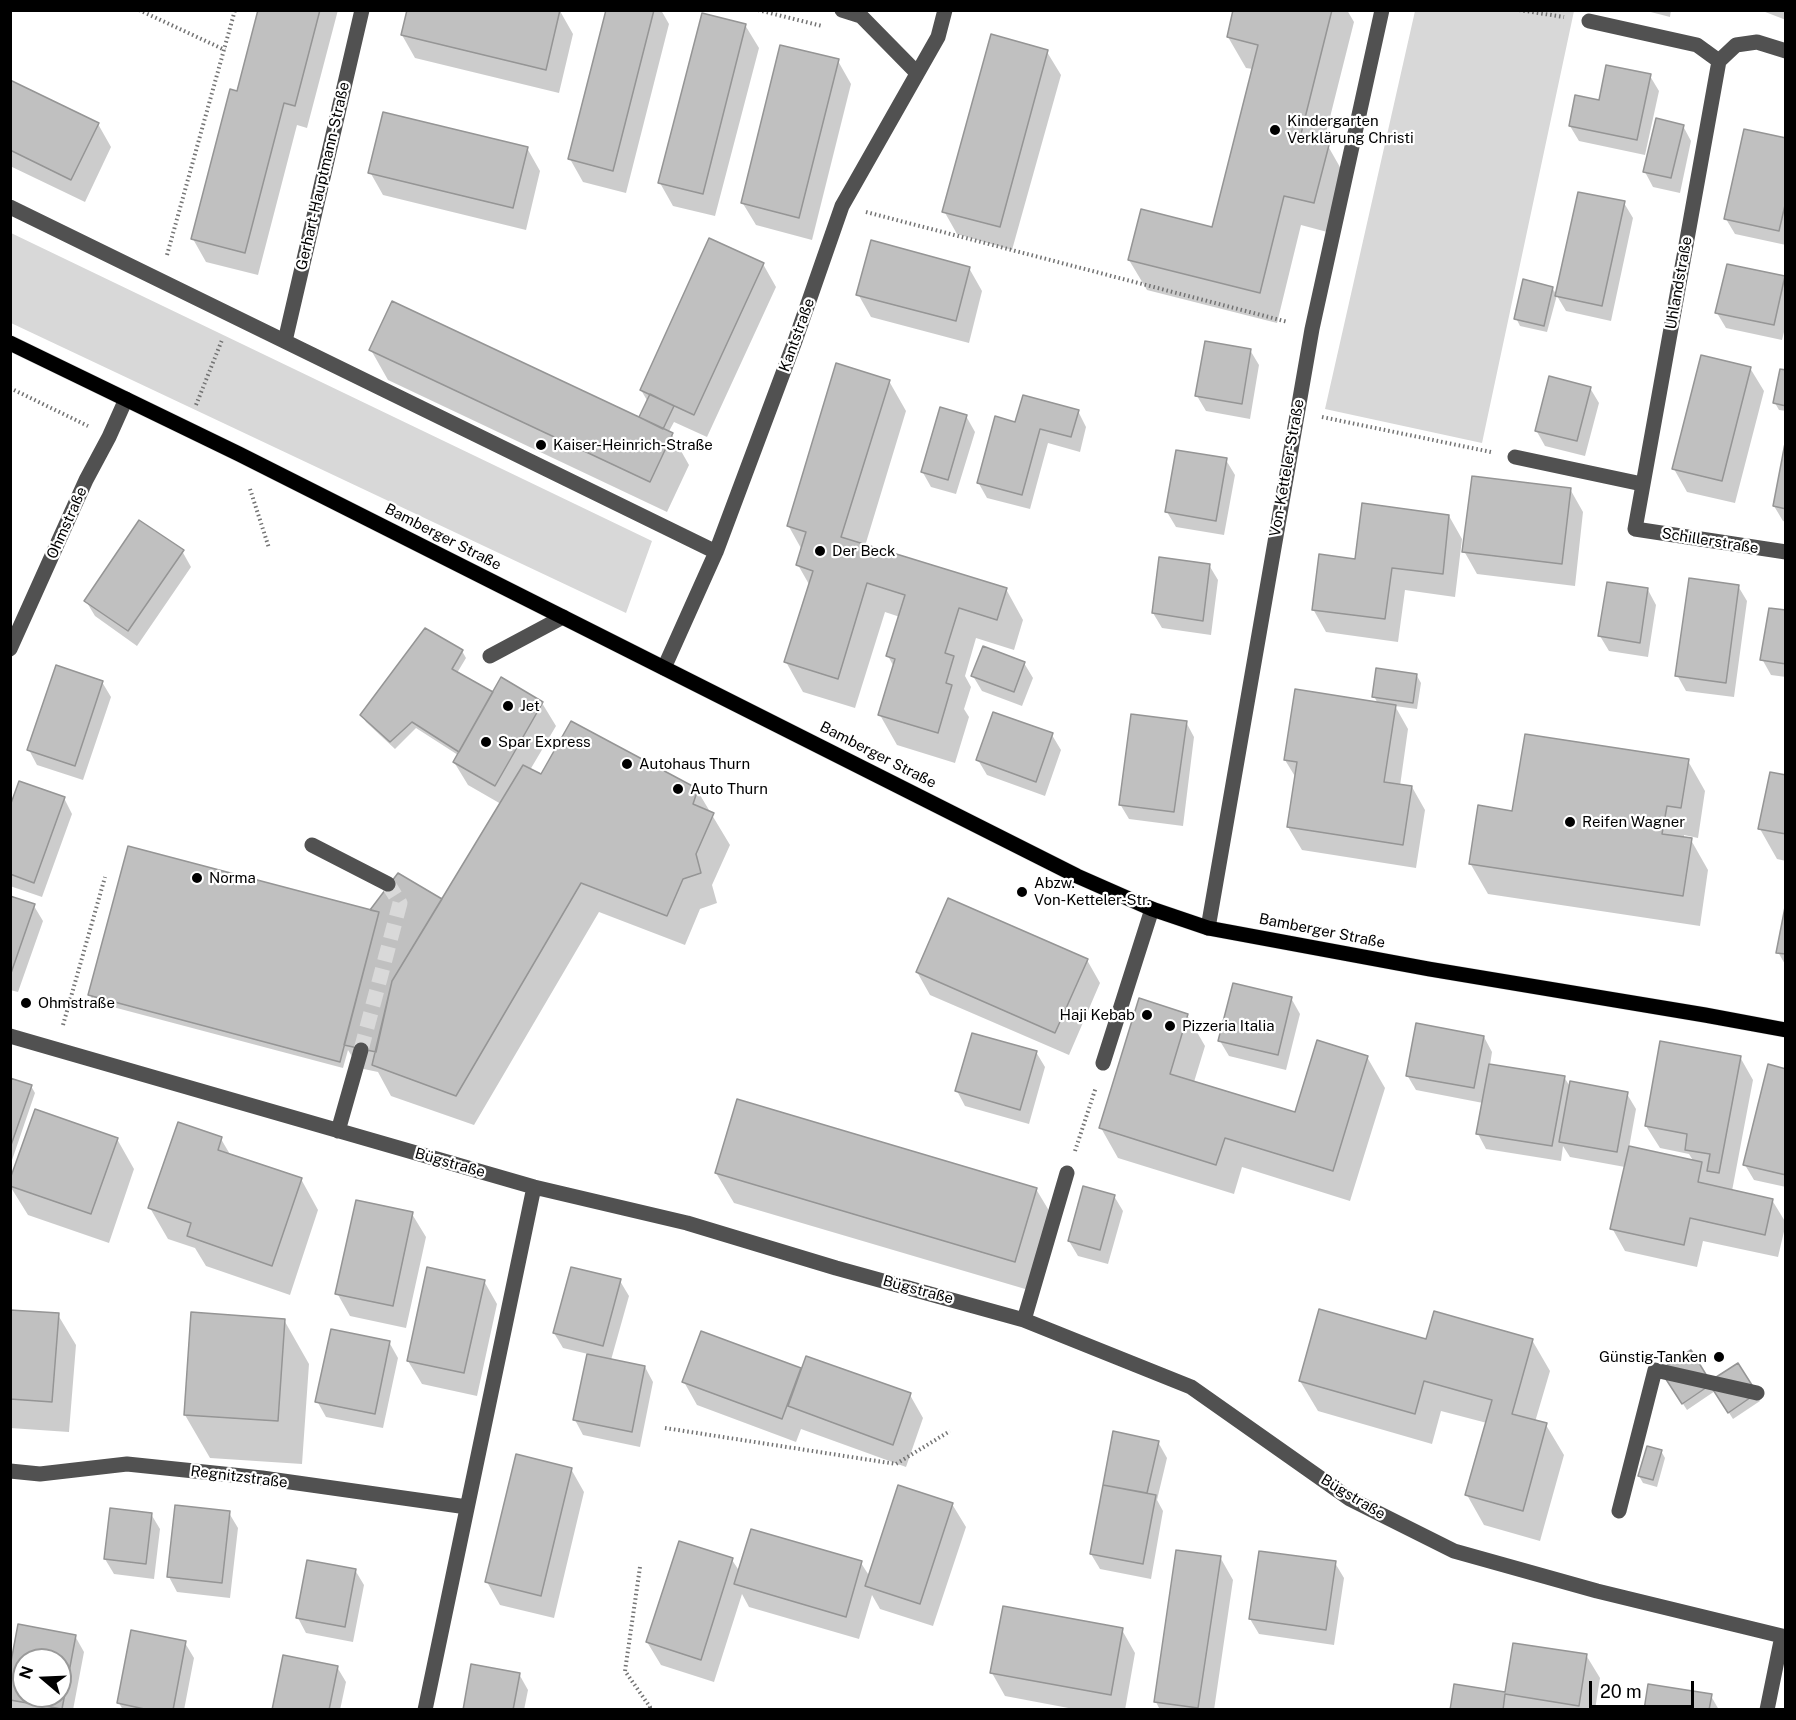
<!DOCTYPE html>
<html>
<head>
<meta charset="utf-8">
<style>
	body { margin:0 }
	#map { position:relative; width:1796px; height:1720px; overflow:hidden; background:#fff; font-family:"Public Sans",sans-serif }
	canvas { display:block }
	.frame { position:absolute; inset:0; border:12px solid #000; pointer-events:none }
	.north { position:absolute; left:12px; top:1648px; width:60px; height:60px; box-sizing:border-box; background:#fff; border:2px solid #999; border-radius:50%; rotate:289deg; font-size:16px; font-weight:700; line-height:24px; text-align:center; color:#000 }
	.north::after { content:''; display:block; margin:auto; width:21px; height:27px; background:#000; clip-path:polygon(50% 0,100% 100%,50% 72%,0 100%) }
	.scale { position:absolute; left:1589px; top:1681px; width:105px; height:27px; box-sizing:border-box; border:3px solid #000; border-top:0; padding-left:8px; font-size:18px; line-height:21px; white-space:nowrap; color:#000; -webkit-text-stroke:4px #fff; paint-order:stroke }
</style>
</head>
<body>
<div id="map">
<canvas width="1796" height="1720"></canvas>
<div class="frame"></div>
<div class="north">N</div>
<div class="scale">20 m</div>
</div>
<script>
const g = document.querySelector('canvas').getContext('2d');
g.lineJoin = 'round';
function fillPath(path, color) {
  g.fillStyle = color;
  g.fill(path, 'evenodd');
}
function toPath(rows) {
  const path = new Path2D();
  for (const r of rows) {
    path.moveTo(r[0], r[1]);
    for (let i = 2; i < r.length; i += 2) path.lineTo(r[i], r[i + 1]);
  }
  return path;
}
function strokePath(path, color, width, dash) {
  g.strokeStyle = color;
  g.lineWidth = width;
  g.lineCap = dash ? 'butt' : 'round';
  g.setLineDash(dash || []);
  g.stroke(path);
}
function drawText(font, color, halo, rows, align = 'center') {
  g.font = font + ' "Public Sans",sans-serif';
  g.lineWidth = 4.5;
  g.setLineDash([]);
  g.textBaseline = 'middle';
  g.strokeStyle = halo;
  g.fillStyle = color;
  for (const [text, x, y, turn = 0] of rows) {
    g.save();
    g.translate(x, y);
    g.rotate((+turn || 0) * Math.PI / 180);
    g.textAlign = isNaN(turn) ? turn : align;
    if (halo) g.strokeText(text, 0, 0);
    g.fillText(text, 0, 0);
    g.restore();
  }
}
fillPath(toPath([
	[1415,11,1574,11,1482,443,1325,409],
	[11,233,652,541,626,613,11,323]
]), '#d8d8d8');
fillPath(toPath([
	[260,10,338,10,307,128,297,125,258,275,206,262,193,239,238,92],
	[608,10,661,10,669,24,626,193,583,182,570,159],
	[1235,10,1347,10,1354,22,1323,145,1328,146,1345,176,1331,233,1301,225,1277,323,1147,290,1129,260,1213,229,1253,69,1246,68,1228,37],
	[1643,10,1671,10,1670,17],
	[1760,10,1786,10,1786,20],
	[560,11,573,34,559,93,415,58,402,35],
	[745,25,759,48,715,216,673,206,660,183],
	[1047,52,1061,75,1012,250,957,234,944,211],
	[838,61,851,84,812,240,756,225,742,202],
	[1650,76,1659,91,1645,155,1579,141,1570,126,1600,101],
	[10,81,98,124,111,147,85,202,10,166],
	[1683,126,1691,141,1680,193,1653,187,1645,172],
	[1786,140,1786,245,1735,234,1726,219],
	[527,148,540,171,526,230,383,195,370,172],
	[1624,203,1633,218,1611,321,1566,311,1557,296],
	[763,264,776,287,707,437,674,422,668,433,672,435,689,465,667,512,388,380,371,350,643,421,648,402,641,390],
	[969,268,982,291,969,343,871,317,858,294],
	[1784,278,1786,324,1782,340,1726,328,1717,313],
	[1552,288,1557,295,1547,332,1520,326,1516,318],
	[1250,350,1259,365,1250,419,1206,411,1197,396],
	[1750,368,1764,391,1735,503,1687,492,1674,469],
	[1786,372,1786,411,1779,410,1775,403],
	[889,381,906,411,865,546,1006,589,1023,620,1014,650,976,638,965,676,971,687,964,709,969,717,955,763,897,745,880,715,894,667,888,656,900,617,885,612,855,708,803,692,786,662,810,586,798,565,802,550,788,525],
	[1590,388,1599,403,1585,456,1545,446,1536,430],
	[1078,411,1086,427,1080,452,1048,443,1030,509,987,498,978,482,1016,424],
	[966,416,975,432,956,494,931,487,922,471],
	[1786,446,1786,522,1783,521,1774,506],
	[1226,460,1235,475,1224,535,1176,527,1167,512],
	[1570,489,1583,512,1575,586,1477,574,1464,551],
	[1449,516,1462,539,1455,597,1405,590,1398,642,1326,632,1313,609,1356,561],
	[182,551,191,567,137,646,95,616,86,601],
	[1209,565,1218,580,1211,635,1162,628,1153,613],
	[1738,586,1747,601,1734,697,1686,691,1677,675],
	[1648,590,1656,605,1648,657,1609,651,1600,636],
	[1786,612,1786,677,1771,675,1762,659],
	[462,651,466,658,457,673,493,694,542,703,556,726,530,770,542,776,697,790,730,845,712,885,717,903,700,909,685,945,599,912,474,1125,391,1096,378,1072,359,1068,348,1050,343,1068,94,1002,90,995,373,912,442,902,501,804,468,785,454,762,458,755,416,728,395,749,366,722,362,715],
	[1024,663,1033,678,1022,706,982,691,973,676],
	[1417,676,1421,683,1417,709,1395,706,1408,729,1400,786,1412,787,1425,810,1416,868,1302,850,1288,827,1296,778,1285,760,1378,704,1374,696],
	[102,682,111,697,83,780,37,765,29,750],
	[1186,722,1194,737,1183,826,1129,819,1120,804],
	[1052,735,1061,750,1045,796,987,775,978,760],
	[1688,761,1705,791,1698,838,1684,835,1684,839,1691,840,1708,870,1700,926,1488,894,1470,863,1514,812],
	[1786,777,1786,861,1777,859,1760,829],
	[64,798,72,814,42,897,10,886,10,811],
	[10,897,34,906,43,921,18,992,10,990],
	[1786,911,1786,966,1778,952],
	[1087,960,1100,983,1069,1055,930,995,917,972],
	[1291,998,1300,1014,1286,1070,1229,1056,1220,1041],
	[1187,1015,1205,1046,1194,1082,1296,1114,1367,1057,1385,1088,1350,1201,1242,1167,1234,1194,1118,1158,1101,1128],
	[1484,1037,1492,1052,1490,1065,1564,1077,1571,1088,1627,1094,1636,1109,1629,1148,1694,1162,1689,1154,1660,1148,1646,1126,1740,1057,1753,1080,1732,1191,1772,1200,1786,1223,1778,1257,1703,1241,1697,1267,1625,1251,1612,1228,1625,1167,1570,1157,1563,1146,1561,1161,1486,1149,1478,1134,1483,1103,1416,1090,1407,1075],
	[1036,1052,1045,1067,1029,1124,965,1106,957,1091],
	[1786,1070,1786,1187,1754,1180,1745,1165],
	[10,1080,31,1086,35,1093,10,1166],
	[117,1139,134,1169,109,1243,28,1215,10,1186],
	[221,1139,231,1156,301,1179,318,1210,290,1295,206,1266,195,1248,168,1239,150,1208],
	[716,1173,1036,1189,1054,1219,1032,1291,734,1203],
	[1114,1196,1123,1211,1108,1264,1078,1256,1069,1241],
	[412,1214,426,1237,406,1328,350,1316,337,1293],
	[484,1281,497,1304,477,1396,422,1384,408,1361],
	[620,1281,629,1296,611,1360,645,1367,653,1382,640,1447,583,1435,575,1420,588,1354,563,1348,554,1333],
	[10,1311,58,1315,76,1345,69,1432,10,1428],
	[284,1320,309,1364,302,1464,210,1458,185,1415],
	[702,1333,802,1370,910,1395,923,1418,906,1467,801,1429,796,1442,697,1405,684,1382],
	[1532,1340,1550,1371,1535,1422,1546,1425,1564,1455,1540,1541,1484,1525,1467,1495,1487,1423,1441,1411,1432,1444,1318,1411,1300,1381,1427,1341],
	[389,1342,398,1358,383,1428,326,1417,317,1401],
	[1666,1378,1710,1383,1756,1394,1760,1401,1733,1419,1715,1391,1687,1410],
	[1114,1433,1158,1442,1167,1458,1157,1500,1163,1511,1151,1579,1100,1569,1091,1554],
	[1661,1451,1665,1458,1657,1487,1643,1483,1639,1476],
	[571,1469,584,1492,554,1618,500,1605,487,1582],
	[952,1504,966,1527,933,1626,880,1609,872,1595,859,1639,749,1607,742,1594,714,1682,661,1665,647,1642,732,1560,740,1572,861,1563,870,1577],
	[229,1513,238,1528,230,1598,177,1592,169,1577],
	[151,1514,160,1529,154,1579,114,1574,105,1559],
	[1220,1557,1233,1580,1214,1710,1160,1710,1156,1702],
	[1335,1563,1344,1578,1334,1645,1259,1634,1250,1619],
	[355,1570,364,1585,353,1642,306,1633,298,1618],
	[19,1626,75,1636,84,1652,73,1710,12,1710,10,1706,10,1676],
	[24,1660,60,1660,60,1696,24,1696],
	[1122,1630,1135,1653,1125,1710,1079,1710,1005,1696,992,1673],
	[185,1643,194,1658,184,1710,123,1710,119,1703],
	[1586,1655,1600,1678,1595,1710,1452,1710,1456,1686,1506,1694],
	[337,1667,346,1682,340,1710,274,1710],
	[519,1674,528,1690,524,1710,464,1710],
	[1711,1696,1719,1710,1646,1710]
]), '#0003');
const building = toPath([
	[258,10,320,10,295,106,284,103,245,253,191,239,230,89,237,91,258,10],
	[407,10,560,10,546,70,401,35,407,10],
	[606,10,654,10,613,171,568,159,606,10],
	[1233,10,1332,10,1300,138,1329,145,1314,203,1284,196,1260,293,1128,260,1141,209,1212,227,1258,45,1227,37,1233,10],
	[702,13,746,24,703,194,658,183,702,13],
	[991,34,1048,50,1000,227,942,212,991,34],
	[780,45,839,59,799,218,741,203,780,45],
	[1606,65,1651,74,1637,140,1569,126,1575,95,1599,100,1606,65],
	[10,80,99,123,71,180,10,150,10,80],
	[383,112,528,147,513,208,368,173,383,112],
	[1656,118,1684,125,1671,178,1643,172,1656,118],
	[1744,129,1786,138,1786,201,1779,231,1724,219,1744,129],
	[1578,192,1625,201,1602,306,1555,296,1578,192],
	[709,238,764,263,694,415,640,390,709,238],
	[871,240,970,267,956,321,856,295,871,240],
	[1727,264,1785,276,1774,325,1715,313,1727,264],
	[1523,279,1553,287,1544,326,1514,319,1523,279],
	[392,301,673,433,650,482,369,350,392,301],
	[1205,341,1251,349,1242,404,1195,396,1205,341],
	[1701,355,1751,367,1722,481,1672,469,1701,355],
	[836,363,890,380,841,537,1007,588,997,620,959,608,945,653,954,656,946,683,952,685,938,733,878,715,895,659,886,656,905,595,867,583,838,679,784,662,813,571,796,565,806,532,787,526,836,363],
	[1780,369,1786,370,1786,406,1773,403,1780,369],
	[1549,376,1591,387,1577,441,1535,431,1549,376],
	[650,394,674,406,663,429,639,417,650,394],
	[1023,395,1079,410,1071,437,1040,429,1022,495,977,483,995,416,1015,422,1023,395],
	[940,407,967,415,948,480,921,472,940,407],
	[1786,438,1786,509,1773,506,1786,438],
	[1176,450,1227,458,1216,521,1165,512,1176,450],
	[1472,476,1571,488,1562,564,1462,552,1472,476],
	[1362,503,1449,515,1443,574,1392,568,1385,619,1312,610,1319,554,1355,559,1362,503],
	[139,520,184,550,128,631,84,601,139,520],
	[1159,557,1210,564,1203,621,1152,613,1159,557],
	[1689,578,1739,585,1726,683,1675,676,1689,578],
	[1607,582,1648,588,1640,643,1598,636,1607,582],
	[1769,608,1786,610,1786,664,1760,660,1769,608],
	[425,628,463,650,452,669,493,692,459,752,412,722,390,742,360,715,425,628],
	[983,646,1025,662,1014,692,971,676,983,646],
	[56,665,103,681,75,766,27,750,56,665],
	[1376,668,1417,674,1413,703,1372,697,1376,668],
	[501,677,543,702,495,786,453,762,501,677],
	[1295,689,1396,705,1384,782,1412,786,1403,845,1287,827,1297,762,1284,760,1295,689],
	[993,712,1053,733,1036,782,976,760,993,712],
	[1131,714,1187,721,1174,812,1119,805,1131,714],
	[571,721,698,789,693,804,714,813,696,854,701,873,683,879,667,916,581,883,456,1096,372,1065,392,981,523,765,541,774,571,721],
	[1525,734,1689,759,1681,808,1667,806,1662,834,1692,838,1683,896,1469,864,1478,805,1512,811,1525,734],
	[1770,772,1786,775,1786,834,1758,829,1770,772],
	[19,781,65,797,34,883,10,874,10,806,19,781],
	[128,846,379,912,340,1062,88,995,128,846],
	[398,873,442,899,392,981,376,1052,344,1045,379,912,370,910,398,873],
	[10,896,35,904,10,976,10,896],
	[948,898,1088,959,1055,1033,916,972,948,898],
	[1786,902,1786,954,1776,953,1786,902],
	[1233,983,1292,997,1278,1055,1218,1041,1233,983],
	[1139,998,1188,1014,1170,1074,1295,1112,1317,1040,1368,1056,1333,1171,1225,1138,1216,1165,1099,1128,1139,998],
	[1416,1023,1484,1036,1474,1088,1406,1076,1416,1023],
	[972,1033,1037,1051,1020,1110,955,1091,972,1033],
	[1660,1041,1741,1056,1719,1173,1707,1171,1710,1154,1685,1150,1687,1134,1645,1126,1660,1041],
	[1489,1064,1565,1076,1552,1146,1476,1134,1489,1064],
	[1768,1064,1786,1069,1786,1175,1743,1165,1768,1064],
	[10,1078,32,1085,10,1148,10,1078],
	[1570,1081,1628,1092,1617,1152,1559,1142,1570,1081],
	[737,1099,1037,1188,1015,1262,715,1173,737,1099],
	[35,1109,118,1138,91,1214,10,1186,10,1179,35,1109],
	[178,1122,222,1137,218,1150,302,1178,272,1266,187,1236,191,1223,148,1208,178,1122],
	[1629,1146,1702,1162,1698,1182,1773,1199,1765,1235,1690,1218,1684,1245,1610,1229,1629,1146],
	[1083,1186,1115,1195,1100,1250,1068,1241,1083,1186],
	[356,1200,413,1212,393,1306,335,1294,356,1200],
	[427,1267,485,1280,464,1373,407,1361,427,1267],
	[571,1267,621,1279,603,1346,553,1333,571,1267],
	[1319,1309,1426,1339,1434,1311,1533,1339,1512,1414,1547,1423,1523,1511,1465,1495,1492,1400,1424,1381,1415,1414,1299,1381,1319,1309],
	[10,1310,59,1313,52,1402,10,1399,10,1310],
	[191,1312,285,1319,278,1421,184,1415,191,1312],
	[331,1329,390,1341,375,1414,315,1402,331,1329],
	[701,1331,801,1368,782,1419,682,1382,701,1331],
	[1691,1350,1710,1381,1738,1363,1757,1393,1728,1413,1710,1385,1682,1404,1660,1370,1691,1350],
	[587,1354,645,1366,632,1432,573,1420,587,1354],
	[806,1356,911,1393,893,1445,788,1406,806,1356],
	[1113,1431,1159,1441,1147,1493,1103,1485,1113,1431],
	[1647,1446,1662,1450,1653,1480,1638,1476,1647,1446],
	[516,1454,572,1468,541,1596,485,1582,516,1454],
	[898,1485,953,1503,920,1604,865,1586,898,1485],
	[1103,1485,1156,1495,1143,1564,1090,1554,1103,1485],
	[175,1505,230,1511,222,1583,167,1577,175,1505],
	[110,1508,152,1513,146,1564,104,1559,110,1508],
	[751,1529,862,1561,846,1617,734,1584,751,1529],
	[679,1541,733,1558,701,1660,646,1642,679,1541],
	[1176,1550,1221,1556,1198,1708,1154,1702,1176,1550],
	[1259,1551,1336,1561,1326,1630,1249,1619,1259,1551],
	[307,1560,356,1569,345,1627,296,1618,307,1560],
	[1003,1606,1123,1628,1111,1695,990,1673,1003,1606],
	[18,1624,76,1635,62,1709,10,1700,10,1667,18,1624],
	[24,1660,60,1660,60,1696,24,1696,24,1660],
	[131,1630,186,1641,173,1710,149,1710,117,1703,131,1630],
	[1513,1643,1587,1654,1579,1706,1505,1694,1503,1710,1450,1710,1454,1684,1505,1692,1513,1643],
	[283,1655,338,1666,329,1710,272,1710,283,1655],
	[471,1664,520,1673,513,1710,463,1710,471,1664],
	[1648,1684,1712,1694,1709,1710,1644,1710,1648,1684]
]);
fillPath(building, '#c0c0c0');
strokePath(building, '#959595', 1.5);
strokePath(toPath([
	[361,1050,400,903,388,884]
]), '#d9d9d9', 15, [15, 8]);
const major = toPath([
	[10,343,239,454,1077,876,1152,909,1208,928,1429,969,1705,1015,1786,1030]
]);
strokePath(major, '#dbdbdb', 16);
strokePath(toPath([
	[139,10,225,50],
	[758,10,822,26],
	[1519,10,1564,17],
	[866,212,1288,322],
	[167,255,235,10],
	[10,388,88,426],
	[196,405,222,340],
	[1322,417,1491,452],
	[250,489,269,548],
	[63,1025,105,877],
	[1075,1151,1096,1087],
	[665,1428,896,1464,950,1431],
	[640,1567,625,1671,650,1707,649,1710]
]), '#737373', 4, [1.5, 3]);
strokePath(toPath([
	[842,10,861,16,917,73],
	[1589,21,1697,45,1719,61],
	[1786,51,1757,42,1736,45,1719,61,1635,529,1786,552],
	[10,207,716,552],
	[285,341,362,10],
	[1515,457,1642,484],
	[10,649,86,480,109,437,126,399],
	[490,656,563,617],
	[664,668,716,552,795,341,842,206,938,37,945,10],
	[312,845,388,884],
	[1208,928,1312,329,1382,10],
	[10,1036,534,1187,687,1223,836,1268,1024,1320,1191,1387,1350,1499,1454,1551,1597,1591,1786,1637],
	[1103,1063,1152,909],
	[338,1131,361,1050],
	[1024,1320,1067,1173],
	[10,1471,40,1474,127,1464,262,1478,467,1507],
	[1619,1511,1655,1370,1757,1393],
	[425,1710,534,1187],
	[1767,1710,1782,1636]
]), '#515151', 15);
strokePath(major, '#000', 15);
for (const [x, y, r, color] of [
	[1275,130,6,"#000"],
	[541,445,6,"#000"],
	[820,551,6,"#000"],
	[508,706,6,"#000"],
	[486,742,6,"#000"],
	[627,764,6,"#000"],
	[678,789,6,"#000"],
	[1570,822,6,"#000"],
	[197,878,6,"#000"],
	[1022,892,6,"#000"],
	[26,1003,6,"#000"],
	[1147,1015,6,"#000"],
	[1170,1026,6,"#000"],
	[1719,1357,6,"#000"]
]) {
  const dot = new Path2D();
  dot.arc(x, y, r, 0, 2 * Math.PI);
  g.fillStyle = color;
  g.fill(dot);
  strokePath(dot, '#fff', 2);
}
drawText('15px', '#000', '#fff', [
	["Kindergarten",1287,121],
	["Verklärung Christi",1287,138],
	["Kaiser-Heinrich-Straße",553,445],
	["Der Beck",832,551],
	["Jet",520,706],
	["Spar Express",498,742],
	["Autohaus Thurn",639,764],
	["Auto Thurn",690,789],
	["Reifen Wagner",1582,822],
	["Norma",209,878],
	["Abzw.",1034,883],
	["Von-Ketteler-Str.",1034,900],
	["Ohmstraße",38,1003],
	["Haji Kebab",1135,1015,"right"],
	["Pizzeria Italia",1182,1026],
	["Günstig-Tanken",1707,1357,"right"]
], 'left');
drawText('15px', '#000', '#fff', [
	["Gerhart-Hauptmann-Straße",323,176,-77],
	["Uhlandstraße",1679,283,-80],
	["Kantstraße",797,335,-70],
	["Von-Ketteler-Straße",1287,468,-80],
	["Ohmstraße",67,523,-66],
	["Bamberger Straße",443,537,27],
	["Schillerstraße",1710,541,9],
	["Bamberger Straße",878,755,27],
	["Bamberger Straße",1322,931,11],
	["Bügstraße",450,1163,16],
	["Bügstraße",918,1290,15],
	["Regnitzstraße",239,1477,7],
	["Bügstraße",1353,1497,31]
]);
</script>
</body>
</html>
